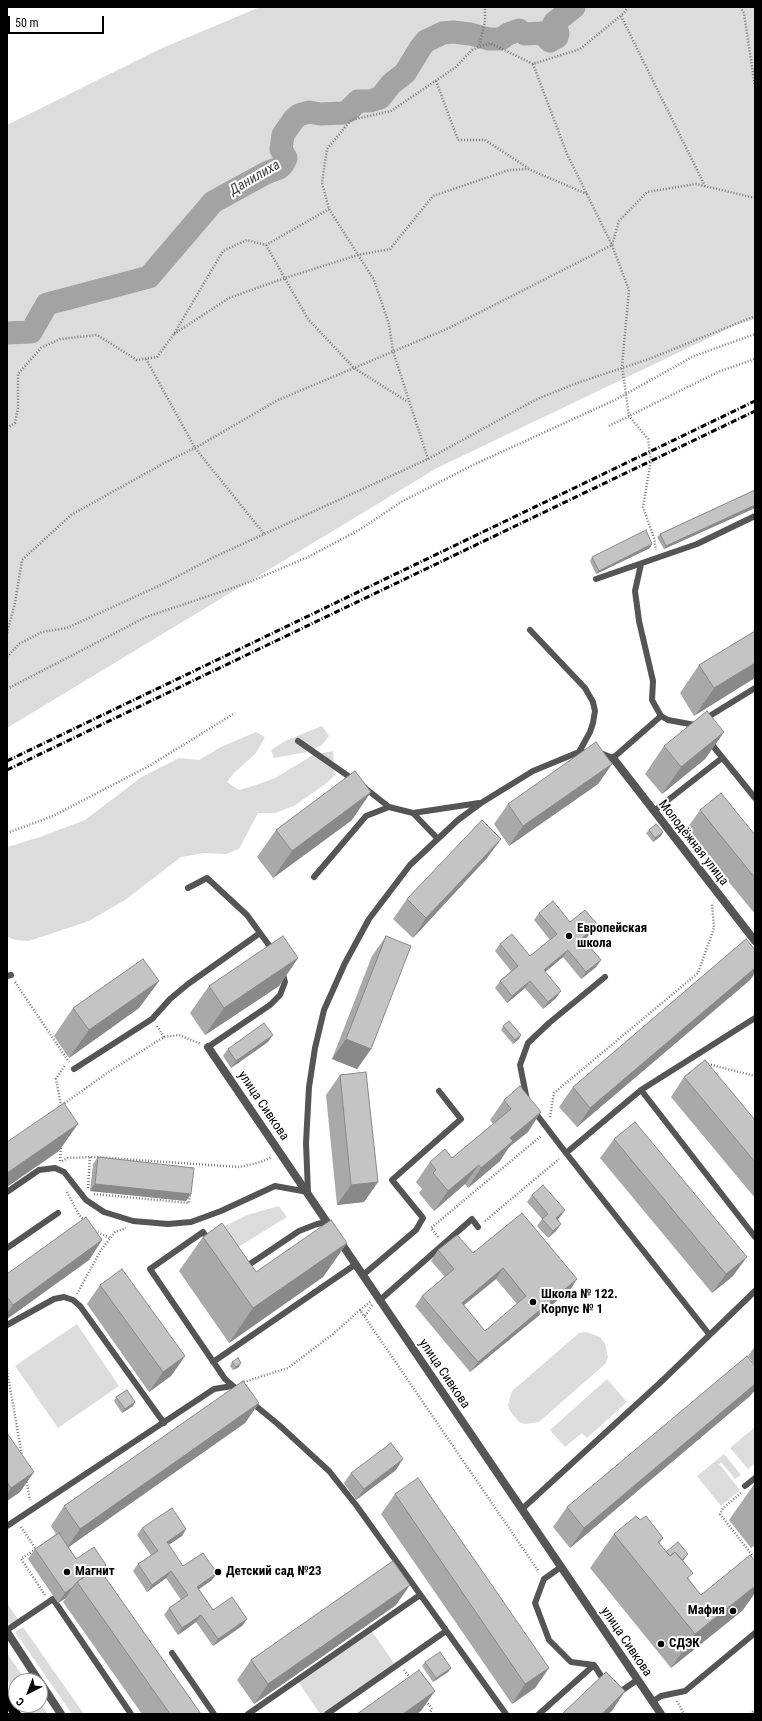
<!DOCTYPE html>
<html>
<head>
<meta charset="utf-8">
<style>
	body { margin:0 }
	#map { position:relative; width:762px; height:1721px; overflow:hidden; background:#fff; font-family:"Roboto Condensed",sans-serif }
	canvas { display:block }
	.frame { position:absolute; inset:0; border:8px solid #000; pointer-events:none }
	.north { position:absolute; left:8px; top:1673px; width:40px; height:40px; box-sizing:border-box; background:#fff; border:1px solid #999; border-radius:50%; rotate:222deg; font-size:11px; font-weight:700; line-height:16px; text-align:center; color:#000 }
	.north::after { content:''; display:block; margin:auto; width:14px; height:18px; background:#000; clip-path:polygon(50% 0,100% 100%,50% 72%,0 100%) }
	.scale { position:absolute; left:8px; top:16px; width:96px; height:18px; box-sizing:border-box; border:2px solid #000; border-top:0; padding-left:5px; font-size:12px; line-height:14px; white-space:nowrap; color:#000; -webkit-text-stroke:3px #fff; paint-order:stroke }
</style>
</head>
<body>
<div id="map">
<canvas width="762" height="1721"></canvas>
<div class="frame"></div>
<div class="north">С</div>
<div class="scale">50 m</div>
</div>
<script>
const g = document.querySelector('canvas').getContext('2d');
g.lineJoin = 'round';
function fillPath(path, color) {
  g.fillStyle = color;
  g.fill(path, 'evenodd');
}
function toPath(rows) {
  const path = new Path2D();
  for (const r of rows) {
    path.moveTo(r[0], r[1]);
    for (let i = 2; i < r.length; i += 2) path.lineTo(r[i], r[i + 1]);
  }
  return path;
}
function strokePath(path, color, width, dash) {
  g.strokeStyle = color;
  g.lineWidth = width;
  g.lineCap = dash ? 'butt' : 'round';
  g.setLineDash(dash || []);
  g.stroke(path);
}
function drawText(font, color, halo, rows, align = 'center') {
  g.font = font + ' "Roboto Condensed",sans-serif';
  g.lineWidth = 4;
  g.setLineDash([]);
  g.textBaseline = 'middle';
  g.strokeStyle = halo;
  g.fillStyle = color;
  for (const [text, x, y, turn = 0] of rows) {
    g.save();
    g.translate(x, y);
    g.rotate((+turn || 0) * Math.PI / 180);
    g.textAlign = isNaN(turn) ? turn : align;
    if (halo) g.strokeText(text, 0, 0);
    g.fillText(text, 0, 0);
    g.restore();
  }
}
fillPath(toPath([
	[260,7,755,7,755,319,736,325,437,468,7,728,7,125,160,49],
	[322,726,329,736,322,745,307,752,274,758,271,750,285,741],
	[256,732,265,737,256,753,234,773,227,782,239,790,256,785,275,778,313,755,333,751,335,775,324,785,294,806,275,813,258,813,239,849,226,854,204,853,181,857,125,900,89,921,29,941,16,940,7,937,7,847,40,837,85,820,140,778,179,758,199,760,221,747],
	[279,1206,287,1217,235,1249,221,1228,247,1215],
	[77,1324,119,1386,58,1428,15,1366],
	[586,1332,600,1337,605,1343,608,1357,605,1364,539,1422,525,1424,519,1422,510,1411,508,1405,512,1391,579,1333],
	[607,1379,627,1402,587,1438,582,1433,565,1447,550,1430],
	[755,1427,755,1463,748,1469,730,1448],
	[724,1454,741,1475,735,1479,721,1462,719,1464,740,1490,721,1506,697,1476],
	[7,1603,18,1619,10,1625,7,1621],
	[23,1627,84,1714,72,1714,15,1632],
	[371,1630,396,1666,327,1714,320,1714,297,1680],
	[7,1653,26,1681,16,1681,16,1693,7,1680],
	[40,1702,48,1714,30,1714,24,1705,40,1705]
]), '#dcdcdc');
strokePath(toPath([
	[7,333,31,332,47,304,149,277,213,202,266,173,279,168,283,164,286,158,281,149,283,135,294,119,299,115,309,112,320,114,343,113,348,111,358,101,370,101,380,98,391,84,405,73,421,47,426,41,443,33,453,32,470,34,489,39,501,39,508,34,519,30,525,34,542,33,550,41,557,37,558,33,553,26,554,23,574,7]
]), '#a3a3a3', 23);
strokePath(toPath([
	[740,7,744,13,755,87],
	[621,16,705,186],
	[477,47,479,46,485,21,485,7],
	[533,64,567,154,612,245,629,290,622,366,629,416,648,439,651,460,643,507,654,538,656,550],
	[436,81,458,140,485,140,528,168],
	[266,245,308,319,354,368,408,402],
	[174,334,229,298,285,278,358,255,390,249,433,196,509,170,528,169,587,194],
	[146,359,195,448,265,535],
	[609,426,718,372,755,359],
	[7,428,15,423,18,408,18,374,41,348,60,339,97,335,137,360,157,357,174,334,223,251,247,240,266,245,329,209],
	[428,459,393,351,389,324,374,280,329,209,322,183,327,149,351,120,391,111,456,67,472,50,490,43,533,64,580,49,624,13,628,7],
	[7,633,15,603,22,560,71,515,166,462,195,448,278,400,449,328,612,245,619,221,647,192,696,184,755,198],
	[7,657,19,644,42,632,67,628,165,583,214,557,428,459,537,399,577,383,649,359,755,316],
	[7,689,146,617,247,583,308,557,359,530,401,502,475,464,615,400,694,356,755,334],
	[7,833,53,816,149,766,235,713],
	[15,982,69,1062],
	[157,1026,164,1037],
	[708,1064,755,1076],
	[62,1105,110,1071,164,1037,179,1035,201,1044],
	[61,1106,56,1079,65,1065],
	[550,1117,554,1093,698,973,714,928,712,903],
	[60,1161,61,1145],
	[62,1161,68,1158,94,1157,239,1167,261,1162,272,1157],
	[88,1188,90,1157],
	[67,1192,79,1215,84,1220],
	[94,1194,189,1203,190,1194],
	[485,1221,559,1159],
	[95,1231,110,1238],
	[438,1237,431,1228,541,1136],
	[77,1294,101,1250,115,1232,126,1228],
	[360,1310,371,1301],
	[365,1316,372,1305],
	[7,1370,22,1456],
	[241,1383,288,1368,333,1334,360,1310,539,1572],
	[26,1479,30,1500],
	[741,1493,723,1508,720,1514,752,1555,755,1556],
	[21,1527,36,1549,21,1559,45,1595],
	[404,1670,411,1679],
	[426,1701,432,1709,429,1714],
	[677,1701,684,1714],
	[750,1714,755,1710]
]), '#777', 2.5, [1, 2]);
strokePath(toPath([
	[641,564,635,591,639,621,653,681,652,700,661,716],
	[596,579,697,544,755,516],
	[530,630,585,688,593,702,595,711,593,723,590,732,579,752],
	[298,741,354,780],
	[709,741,755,798],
	[365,788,389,807],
	[654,811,722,758],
	[413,813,479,803],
	[314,877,366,816,389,807,413,813,437,838],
	[188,888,207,878,247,915,260,933],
	[7,976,11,975],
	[208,1047,270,1005,280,995,285,982,282,971],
	[74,1069,152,1019,170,999,188,984,260,933,274,952],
	[641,1090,755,1237],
	[527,1100,520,1065,528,1043,549,1023,605,977],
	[534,1111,566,1153,709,1334],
	[566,1153,641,1090,755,1018],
	[7,1192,39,1170,55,1168,64,1172,86,1200,104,1212,133,1221,168,1224,191,1222,221,1211,275,1186,308,1192,306,1143,309,1087,315,1048,324,1010,345,963,369,919,410,865,458,820,481,803,533,771,579,752,603,754,613,758,661,716,668,720,695,725,755,688],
	[209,1240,203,1232,150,1269,225,1379,240,1392],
	[7,1248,58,1213],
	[244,1268,299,1231,317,1224,327,1222],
	[363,1275,416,1230,423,1218,392,1180,461,1119,439,1091],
	[380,1300,472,1219,478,1227],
	[7,1325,54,1299,64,1297,73,1300,80,1306,164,1423],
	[213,1362,356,1264],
	[251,1402,279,1425,329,1471,356,1505,506,1714],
	[745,1486,755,1478],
	[522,1509,662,1381,755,1291],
	[7,1526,214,1389,232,1386],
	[561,1567,544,1579,535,1603,549,1640,571,1662,594,1665,605,1682],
	[7,1630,53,1599,131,1714],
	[172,1653,214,1714],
	[617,1694,637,1680],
	[652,1702,661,1696,685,1691,755,1633],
	[248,1714,420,1595],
	[327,1714,446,1631],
	[539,1714,594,1665]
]), '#555', 6);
strokePath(toPath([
	[613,758,755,941],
	[208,1047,661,1714],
	[7,1632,39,1681],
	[40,1682,61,1714]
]), '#555', 8);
strokePath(toPath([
	[7,1700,16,1714]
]), '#000', 10);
strokePath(toPath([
	[7,761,755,401],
	[7,770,755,411]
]), '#000', 3, [6, 2, 1, 2]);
fillPath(toPath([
	[755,490,755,508,664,549,657,537,660,534],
	[650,548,596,574,590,561,592,557],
	[755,631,694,716,680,693,699,665],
	[724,732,705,759,662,794,645,774,664,746],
	[612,764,598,784,509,846,494,824,508,804],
	[700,810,755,835,755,914,686,830],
	[352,820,273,878,257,857,276,830],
	[649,830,661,836,653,842,646,833],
	[501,839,487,858,413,938,393,919,407,899],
	[539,913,570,922,598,925,593,932,584,939,601,960,596,967,581,979,563,957,545,972,556,998,543,1009,525,988,507,1003,495,988,500,981,511,971,495,951,500,944,530,956,550,940,534,920],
	[386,936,371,1049,357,1069,332,1059,372,956],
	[755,950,755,973,750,980,577,1127,559,1107,573,1087],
	[298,958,279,986,205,1035,190,1013,209,986],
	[159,981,139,1008,69,1058,54,1036,73,1008],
	[503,1026,521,1035,519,1039,513,1044,501,1030],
	[268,1042,231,1068,223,1056,228,1049],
	[340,1075,378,1182,364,1202,337,1205,326,1095],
	[684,1077,755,1120,755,1198,671,1097],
	[520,1086,528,1132,509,1147,500,1161,468,1188,465,1184,434,1211,419,1193,422,1189,416,1182,430,1162,452,1158,493,1124,490,1120,504,1100],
	[614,1139,733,1276,712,1293,600,1158],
	[98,1157,191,1194,186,1201,90,1191,93,1164],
	[532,1195,565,1210,560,1217,558,1219,556,1231,548,1238,537,1226,542,1219,527,1202],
	[203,1237,256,1272,347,1243,323,1277,229,1343,179,1271],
	[102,1240,89,1260,7,1319,7,1274],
	[438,1250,473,1253,577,1279,570,1290,470,1372,415,1306,422,1296,445,1277,431,1261],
	[496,1279,517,1304,485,1331,464,1305],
	[100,1285,185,1356,171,1376,149,1392,87,1304],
	[755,1346,755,1365,748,1356],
	[232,1362,239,1367,233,1370,230,1366],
	[755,1366,755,1390,750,1396,570,1548,553,1527,567,1507],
	[116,1397,133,1406,122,1413,114,1401],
	[259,1403,245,1423,68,1547,76,1559,101,1572,201,1714,142,1714,63,1602,66,1598,58,1603,28,1559,35,1549,56,1534,51,1526,64,1506],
	[7,1433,20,1492,7,1501],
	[396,1470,356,1500,344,1483,351,1473],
	[755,1483,755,1545,751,1548,729,1520],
	[395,1494,549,1668,535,1688,512,1704,381,1514],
	[640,1520,663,1538,659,1544,666,1552,683,1561,689,1579,701,1595,743,1610,671,1668,590,1568,614,1534],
	[142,1528,186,1529,182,1536,168,1545,183,1566,212,1580,199,1589,213,1610,247,1619,242,1626,213,1646,196,1622,178,1635,164,1615,169,1608,181,1600,166,1578,147,1592,133,1571,138,1564,151,1555,137,1535],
	[396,1605,254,1704,237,1680,251,1660],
	[425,1662,451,1668,448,1672,433,1682,422,1666]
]), '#a9a9a9');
fillPath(toPath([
	[755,505,755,508,664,549,666,546],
	[652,544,650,548,596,574,599,571],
	[755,663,755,678,694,716,714,688],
	[724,732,705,759,662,794,681,767],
	[612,764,598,784,509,846,523,826],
	[371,792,352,820,273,878,292,851],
	[663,832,661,836,653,842,655,838],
	[501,839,487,858,413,938,426,918],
	[598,925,593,932,578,945,582,938],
	[568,950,563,957,539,977,544,970],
	[298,958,279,986,205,1035,224,1008],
	[601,960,596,967,581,979,586,972],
	[755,968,755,973,750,980,577,1127,590,1108],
	[159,981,139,1008,69,1058,89,1030],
	[530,981,525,988,507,1003,512,996],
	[561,991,556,998,543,1009,548,1002],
	[273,1035,268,1042,231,1068,236,1061],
	[521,1035,519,1039,513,1044,515,1040],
	[346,1039,371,1049,357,1069,332,1059],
	[541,1112,528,1132,509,1147,500,1161,468,1188,481,1168,510,1138],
	[78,1124,59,1151,7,1187,7,1173],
	[479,1165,465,1184,434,1211,448,1191],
	[378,1182,364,1202,337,1205,351,1185],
	[95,1184,191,1194,186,1201,90,1191],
	[565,1210,560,1217,551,1225,556,1218],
	[561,1224,556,1231,548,1238,553,1231],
	[102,1240,89,1260,7,1319,7,1313,13,1305],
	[347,1243,323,1277,229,1343,253,1308],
	[747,1257,733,1276,712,1293,726,1274],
	[503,1268,496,1279,454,1313,462,1303],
	[577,1279,570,1290,470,1372,478,1362],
	[185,1356,171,1376,149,1392,163,1372],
	[241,1363,239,1367,233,1370,236,1367],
	[755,1384,755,1390,750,1396,570,1548,584,1528],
	[135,1402,133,1406,122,1413,125,1409],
	[259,1403,245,1423,66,1549,80,1529],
	[403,1459,396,1470,356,1500,364,1489],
	[34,1472,20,1492,7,1501,7,1494,11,1488],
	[186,1529,182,1536,162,1549,167,1542],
	[688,1554,683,1561,666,1576,671,1569],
	[106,1565,99,1575,78,1584],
	[171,1571,166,1578,147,1592,152,1585],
	[217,1573,212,1580,192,1594,197,1587],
	[410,1585,396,1605,254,1704,268,1684],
	[755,1586,755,1593,743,1610,671,1668,695,1634],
	[73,1587,66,1598,58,1603,65,1593],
	[201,1615,196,1622,178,1635,182,1628],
	[247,1619,242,1626,213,1646,218,1639],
	[451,1668,448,1672,433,1682,436,1678],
	[549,1668,535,1688,512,1704,525,1684],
	[435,1691,421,1711,417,1714,403,1714],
	[625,1691,612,1711,608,1714,602,1714]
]), '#898989');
const building = toPath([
	[755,490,755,505,666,546,660,534,755,490],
	[646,530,652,544,599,571,592,557,646,530],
	[755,631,755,663,714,688,699,665,755,631],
	[707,711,724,732,681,767,664,746,707,711],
	[596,742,612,764,523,826,508,804,596,742],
	[355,771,371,792,292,851,276,830,355,771],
	[721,793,755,835,755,878,700,810,721,793],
	[482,820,501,839,426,918,407,899,482,820],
	[656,824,663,832,655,838,649,830,656,824],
	[553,901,570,922,585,910,598,925,582,938,601,960,586,972,568,950,544,970,561,991,548,1002,530,981,512,996,500,981,518,966,500,944,512,934,530,956,557,934,539,913,553,901],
	[283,936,298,958,224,1008,209,986,283,936],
	[386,936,411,946,371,1049,346,1039,386,936],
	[746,939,755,950,755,968,590,1108,573,1087,746,939],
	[143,959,159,981,89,1030,73,1008,143,959],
	[509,1021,521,1035,515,1040,503,1026,509,1021],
	[264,1023,273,1035,236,1061,228,1049,264,1023],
	[705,1060,755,1120,755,1162,684,1077,705,1060],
	[366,1072,378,1182,351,1185,340,1075,366,1072],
	[520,1086,541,1112,510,1138,513,1141,481,1168,479,1165,448,1191,433,1173,436,1170,430,1162,445,1149,452,1158,511,1109,504,1100,520,1086],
	[64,1103,78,1124,7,1173,7,1142,64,1103],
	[635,1122,747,1257,726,1274,614,1139,635,1122],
	[98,1157,194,1168,191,1194,95,1184,98,1157],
	[543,1185,565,1210,556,1218,561,1224,553,1231,542,1219,548,1214,532,1195,543,1185],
	[522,1213,577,1279,478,1362,422,1296,454,1269,438,1250,457,1235,473,1253,522,1213],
	[503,1268,526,1296,485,1331,462,1303,503,1268],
	[86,1217,102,1240,13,1305,7,1297,7,1274,86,1217],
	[331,1220,347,1243,253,1308,203,1237,222,1223,256,1272,331,1220],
	[122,1269,185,1356,163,1372,100,1285,122,1269],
	[747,1356,755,1366,755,1384,584,1528,567,1507,747,1356],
	[238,1358,241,1363,236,1367,232,1362,238,1358],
	[243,1381,259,1403,80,1529,64,1506,243,1381],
	[127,1390,135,1402,125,1409,116,1397,127,1390],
	[7,1433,34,1472,11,1488,7,1482,7,1433],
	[391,1443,403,1459,364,1489,351,1473,391,1443],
	[418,1478,549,1668,525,1684,395,1494,418,1478],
	[172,1508,186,1529,167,1542,183,1566,203,1553,217,1573,197,1587,213,1610,232,1597,247,1619,218,1639,201,1615,182,1628,169,1608,188,1595,171,1571,152,1585,138,1564,158,1551,142,1528,172,1508],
	[636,1516,640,1520,646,1516,663,1538,658,1542,670,1556,675,1552,693,1573,687,1578,701,1595,750,1555,755,1561,755,1586,695,1634,614,1534,636,1516],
	[59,1533,76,1559,94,1547,106,1565,100,1569,98,1567,77,1582,73,1587,65,1593,35,1549,59,1533],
	[678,1542,688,1554,682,1560,675,1552,670,1556,666,1552,678,1542],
	[393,1561,410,1585,268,1684,251,1660,393,1561],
	[98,1567,201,1714,170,1714,77,1582,98,1567],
	[440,1652,451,1668,436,1678,425,1662,440,1652],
	[419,1670,435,1691,403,1714,357,1714,419,1670],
	[606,1672,625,1691,602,1714,562,1714,606,1672]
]);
fillPath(building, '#c4c4c4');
strokePath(building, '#898989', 1);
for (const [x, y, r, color] of [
	[569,936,4,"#000"],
	[533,1302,4,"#000"],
	[67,1572,4,"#000"],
	[218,1572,4,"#000"],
	[733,1611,4,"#000"],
	[661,1644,4,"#000"]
]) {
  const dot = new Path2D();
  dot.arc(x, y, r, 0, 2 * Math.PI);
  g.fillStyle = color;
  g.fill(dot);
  strokePath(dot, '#fff', 1.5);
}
drawText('13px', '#000', '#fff', [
	["Молодёжная улица",693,843,52],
	["улица Сивкова",263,1106,56],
	["улица Сивкова",444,1374,56],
	["улица Сивкова",626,1642,56]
]);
drawText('bold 13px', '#000', '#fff', [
	["Европейская",577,929],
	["школа",577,944],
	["Школа № 122.",541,1295],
	["Корпус № 1",541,1310],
	["Магнит",75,1572],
	["Детский сад №23",226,1572],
	["Мафия",725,1611,"right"],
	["СДЭК",669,1644]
], 'left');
drawText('italic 14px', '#444', '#fff', [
	["Данилиха",255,178,-30]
]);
</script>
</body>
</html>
